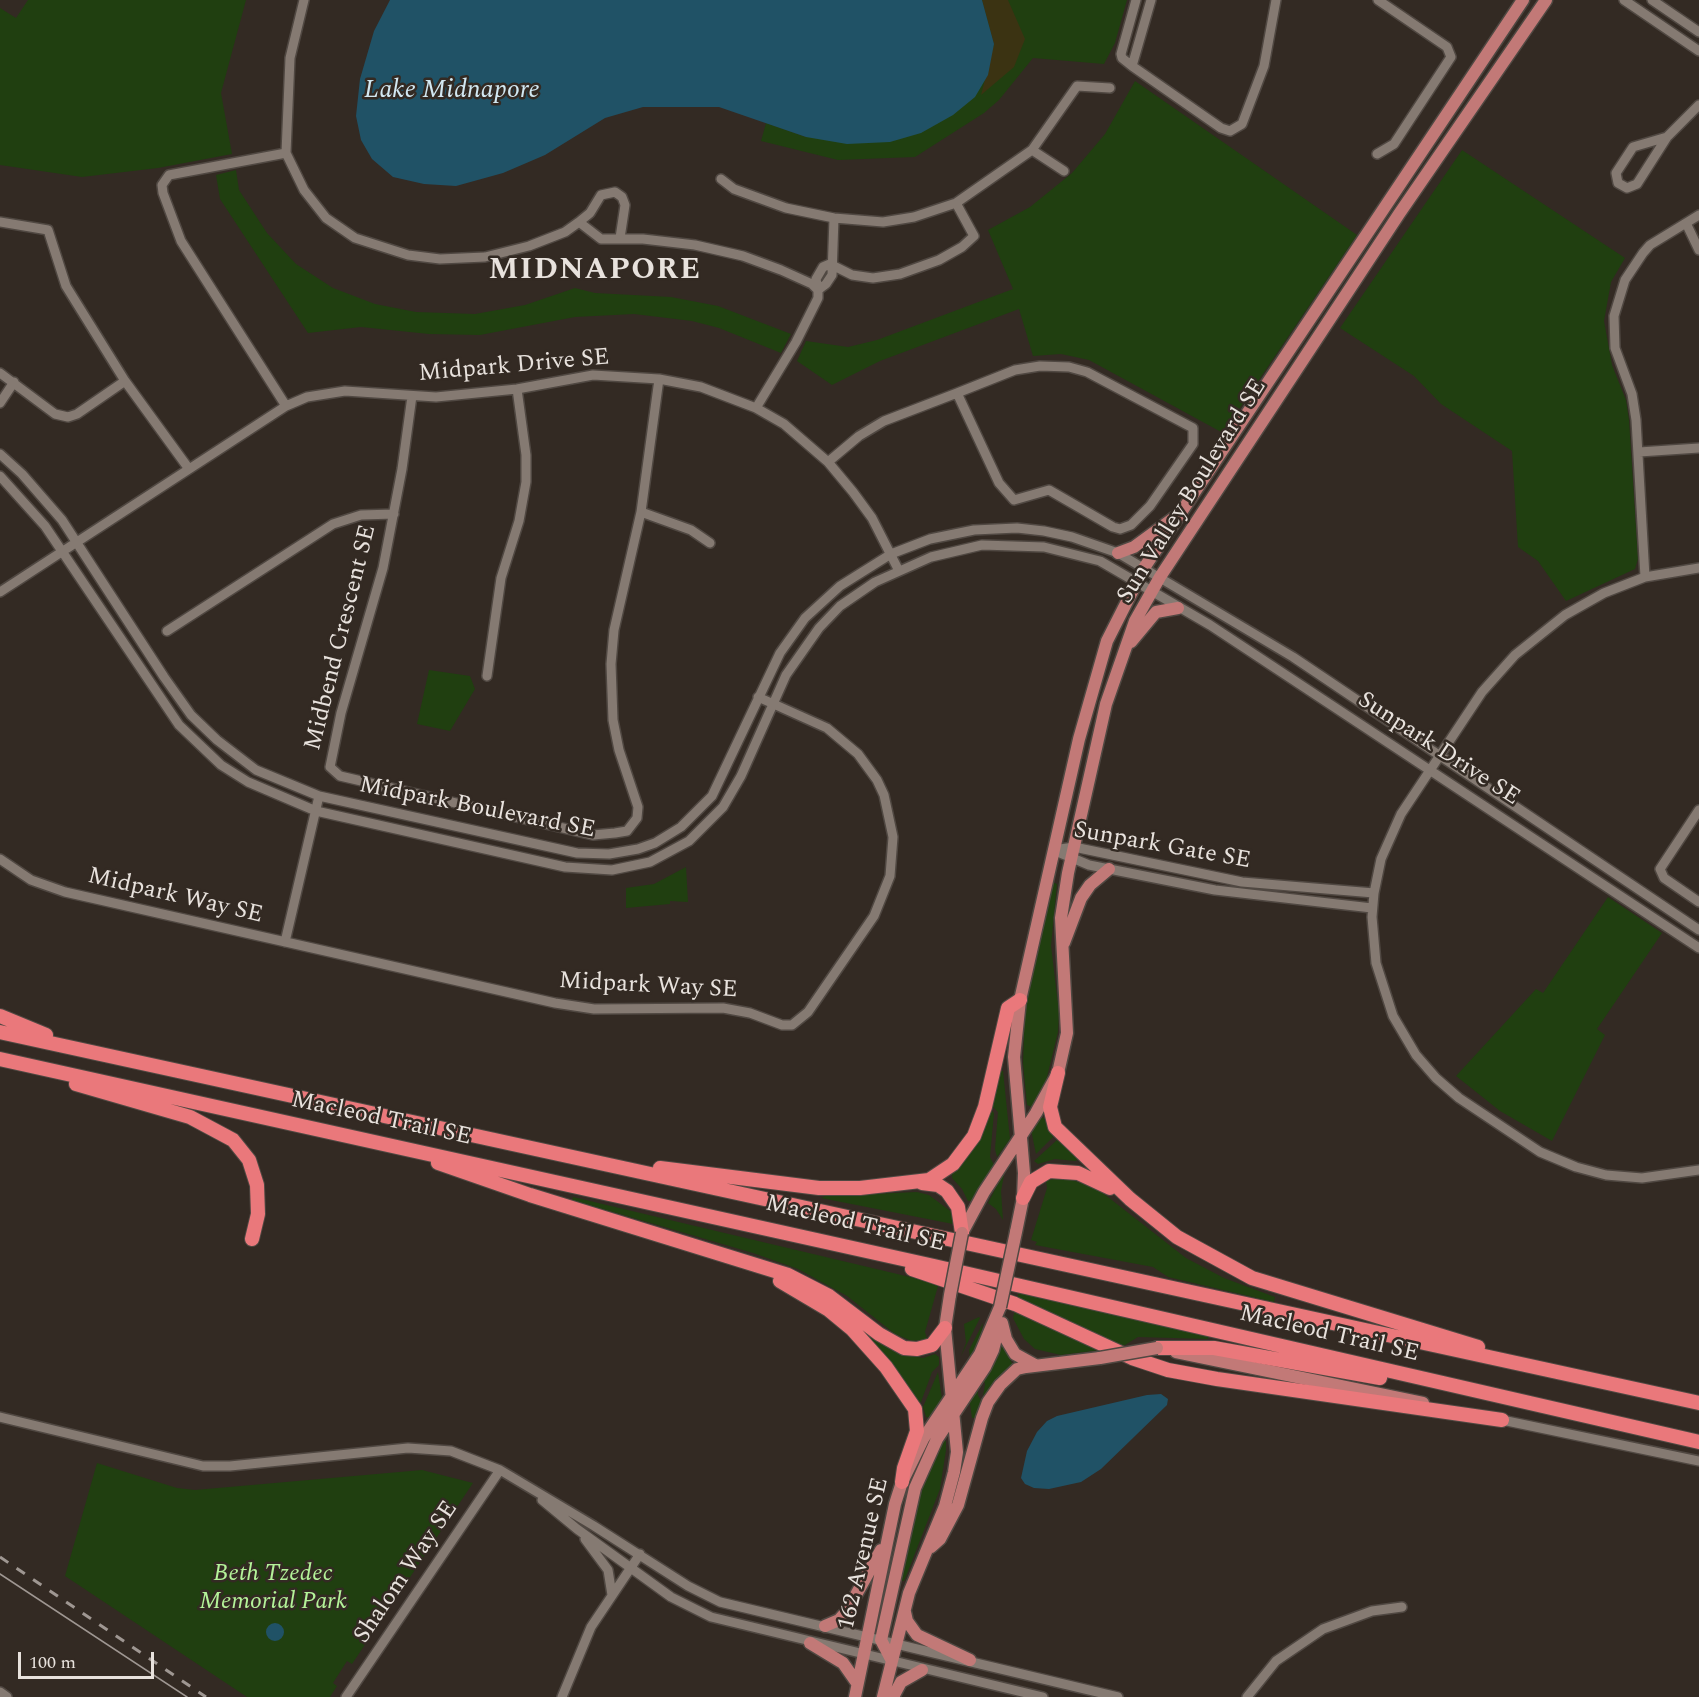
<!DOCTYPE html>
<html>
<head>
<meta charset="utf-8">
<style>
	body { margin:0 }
	#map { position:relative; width:1699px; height:1697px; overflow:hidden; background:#332a23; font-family:Spectral,serif }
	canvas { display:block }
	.scale { position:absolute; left:18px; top:1652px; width:136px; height:27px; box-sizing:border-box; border:3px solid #e8e2dd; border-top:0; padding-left:8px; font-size:18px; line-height:21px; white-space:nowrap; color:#e8e2dd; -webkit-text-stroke:4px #332a23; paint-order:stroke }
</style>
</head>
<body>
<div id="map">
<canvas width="1699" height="1697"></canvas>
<div class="scale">100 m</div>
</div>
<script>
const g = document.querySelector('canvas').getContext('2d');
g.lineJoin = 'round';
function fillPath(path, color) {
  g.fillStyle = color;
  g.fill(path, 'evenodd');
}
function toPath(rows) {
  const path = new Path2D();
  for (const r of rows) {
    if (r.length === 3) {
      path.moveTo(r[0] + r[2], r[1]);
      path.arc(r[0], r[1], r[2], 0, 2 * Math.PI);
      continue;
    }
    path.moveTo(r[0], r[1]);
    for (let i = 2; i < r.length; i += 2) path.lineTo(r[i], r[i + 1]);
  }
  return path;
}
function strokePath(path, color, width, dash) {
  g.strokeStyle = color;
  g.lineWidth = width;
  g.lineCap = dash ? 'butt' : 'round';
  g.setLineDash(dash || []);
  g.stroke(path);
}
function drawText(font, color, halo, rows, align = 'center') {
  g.font = font + ' Spectral,serif';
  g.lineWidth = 5;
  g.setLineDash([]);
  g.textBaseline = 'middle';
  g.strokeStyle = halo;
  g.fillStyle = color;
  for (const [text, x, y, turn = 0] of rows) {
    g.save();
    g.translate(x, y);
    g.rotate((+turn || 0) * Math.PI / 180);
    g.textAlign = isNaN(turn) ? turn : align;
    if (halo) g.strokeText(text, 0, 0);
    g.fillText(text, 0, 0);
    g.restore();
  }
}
fillPath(toPath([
	[28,0,246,0,221,93,232,154,158,168,82,177,0,165,0,8,16,18],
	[982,0,1127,0,1115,43,1104,64,1033,58,999,100,984,113,915,157,838,160,761,141,766,123,806,137,994,44],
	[1135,81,1357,235,1223,433,1089,360,1061,354,1033,356,1019,309,880,361,832,385,797,361,806,341,848,347,877,340,1013,289,988,230,1030,207,1072,173,1105,134],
	[1462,150,1625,258,1611,282,1604,321,1612,365,1626,400,1629,420,1638,559,1635,569,1566,601,1538,561,1518,547,1512,451,1441,404,1414,376,1340,328],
	[236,170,239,190,267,233,296,264,333,288,375,304,416,312,475,314,525,305,575,288,595,293,671,297,718,306,791,334,781,353,719,328,692,321,634,314,575,317,480,335,429,334,361,327,308,333,220,199,216,175],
	[429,670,470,676,475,689,450,731,417,724],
	[686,867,688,902,670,901,670,904,626,908,626,888,654,884],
	[1052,882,1057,884,1051,946,1059,1012,1058,1032,1046,1081,1032,1107,1027,1105,1023,1063,1025,1007],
	[1608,897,1662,933,1597,1029,1605,1035,1552,1141,1500,1111,1456,1076,1536,989,1543,993],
	[998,1071,1003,1071,1010,1139,997,1157,995,1149,998,1112,992,1106],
	[991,1110,994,1113,990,1157,994,1165,973,1201,968,1201,962,1189,952,1178,952,1174],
	[1039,1117,1044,1118,1053,1137,1036,1154,1031,1130],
	[1057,1140,1078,1157,1076,1161,1055,1159,1038,1164,1034,1161],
	[1005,1170,1001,1191,1003,1220,996,1209,988,1203],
	[1057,1178,1070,1179,1099,1190,1186,1258,1224,1278,1275,1297,1274,1302,1168,1277,1153,1267,1035,1245,1037,1242,1031,1240,1047,1188,1046,1181],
	[917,1192,929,1195,953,1213,953,1224,821,1198,825,1196],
	[573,1197,931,1282,938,1286,925,1332,927,1339,912,1341,895,1334,847,1296,798,1269,753,1253,572,1200],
	[1019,1290,1177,1328,1180,1331,1185,1330,1209,1335,1208,1339,1138,1337,1125,1345,1115,1347,1017,1300],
	[1015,1310,1100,1350,1061,1355,1035,1349,1024,1339,1013,1318],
	[979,1317,980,1318,961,1356,966,1343,964,1324],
	[983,1323,980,1341,970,1358,969,1350],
	[860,1325,906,1355,923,1358,935,1354,939,1357,939,1365,932,1372,921,1402,917,1402,857,1328],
	[1003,1346,1013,1365,983,1396,985,1384,983,1379,998,1347],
	[938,1372,942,1399,930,1418,926,1417,923,1407],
	[978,1383,978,1395,982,1403,976,1418,972,1418,969,1397],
	[942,1440,946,1441,946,1450,940,1489,907,1574,904,1581,899,1580,924,1479],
	[97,1463,177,1488,195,1490,422,1470,473,1483,352,1664,347,1661,333,1683,337,1686,330,1697,247,1697,65,1576]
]), '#203f10');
fillPath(toPath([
	[982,0,1008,0,1025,39,1014,67,981,95,994,44]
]), '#3b3312');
fillPath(toPath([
	[390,0,982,0,994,44,988,75,975,97,953,115,921,133,890,142,847,144,806,137,719,107,643,107,605,118,545,155,503,173,456,186,424,184,393,177,372,159,361,140,356,116,360,79,374,31],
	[1161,1394,1168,1399,1167,1405,1101,1469,1081,1482,1049,1489,1034,1488,1025,1484,1021,1478,1027,1451,1037,1432,1047,1421,1057,1416,1147,1395],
	[275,1632,9]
]), '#205266');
const minor = toPath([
	[1151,0,1132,66,1221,128,1230,131,1242,124,1264,66,1276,0],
	[1624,0,1699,51],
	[1652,0,1699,32],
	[1132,66,1122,58,1121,54,1136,0],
	[1667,137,1633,147,1616,173,1618,183,1627,188,1637,184,1667,137,1699,105],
	[1032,150,1064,171],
	[286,153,290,58,304,0],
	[1377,154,1394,144,1451,57,1447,47,1378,0],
	[721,179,734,189,786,208,834,218,883,222,914,217,956,203,1032,150,1077,86,1110,88],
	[0,222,48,230,66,286,125,381,189,469],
	[579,222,590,213,601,195,615,192,622,197,625,205,620,238],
	[1686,223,1699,250],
	[830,264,852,275,873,278,900,274,939,260,962,247,974,236,956,203],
	[830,264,823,267,816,279,818,290,826,284,832,275,834,218],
	[1040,366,1069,367,1087,372,1193,428,1193,444,1150,506,1131,525,1120,529,1113,527,1049,490,1014,500,999,483,957,393,1015,370,1040,366],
	[0,373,55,414,68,417,77,414,125,381],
	[412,396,402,469,383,568,341,713,330,767,340,776,593,835,615,833,627,831,637,818,638,807,619,750,613,720,611,664,614,630,641,512,659,379],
	[0,403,14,382],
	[286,406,181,241,163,193,162,185,169,175,286,153,304,190,326,218,355,238,408,255,440,259,485,257,529,246,565,232,579,222,601,239,643,239,695,245,743,256,781,270,812,284,818,290,818,298,796,342,756,408],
	[1639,452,1699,448],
	[0,454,22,474,62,520,164,677,191,715,217,740,256,770,319,796,577,853,609,854,638,849,655,843,681,827,712,796,780,653,805,618,840,586,891,554,930,539,974,530,1017,528,1044,531,1072,537,1118,553,1293,657,1699,930],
	[828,462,859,436,884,421,957,393],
	[0,476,45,526,179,725,221,765,248,782,316,811,565,867,612,870,650,862,689,841,723,807,741,776,786,675,819,628,840,606,875,582,931,557,982,545,1044,547,1100,561,1210,625,1699,948],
	[641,512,691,530,710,543],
	[1699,568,1645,577,1604,593,1565,615,1515,655,1482,692,1401,814,1381,859,1374,893,1372,917,1376,963,1393,1016,1416,1055,1436,1078,1459,1098,1540,1152,1576,1167,1606,1175,1642,1178,1699,1170],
	[1645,577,1636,420,1632,394,1615,348,1614,316,1625,280,1643,253,1650,245,1699,215],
	[0,592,286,406,307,397,345,391,436,397,517,389,593,375,659,379,701,387,756,408,784,424,828,462,853,492,872,518,898,569],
	[167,631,333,524,361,515,394,514],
	[487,676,501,578,519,521,526,482,526,455,517,389],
	[1699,810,1660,869,1664,878,1699,902],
	[1053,850,1089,865,1215,890,1372,908],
	[1053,850,1074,847,1242,882,1374,893],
	[0,859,31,880,65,892,555,1003,594,1009,723,1008,750,1013,782,1025,792,1025,808,1012,874,916,890,876,893,837,884,795,877,780,858,754,827,728,758,697],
	[285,942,319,796],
	[0,1417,203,1466,230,1466,408,1448,451,1451,500,1470,594,1526,688,1586,720,1602,1118,1697],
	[1502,1420,1699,1461],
	[542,1500,577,1529,671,1597,711,1617,1043,1697],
	[585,1539,608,1570,612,1595],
	[0,1692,7,1697],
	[346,1697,500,1470],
	[562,1697,591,1627,640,1554],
	[1247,1697,1276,1661,1323,1629,1372,1611,1402,1607]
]);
const major = toPath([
	[1118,553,1134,547,1175,517],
	[1131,642,1156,612,1178,608],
	[1064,943,1081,898,1090,885,1109,869],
	[1016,1232,1023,1198,1024,1173,1014,1057,1020,1000,1079,739,1107,641,1144,568,1523,0],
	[962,1233,984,1192,1036,1113,1058,1073,1067,1033,1061,918,1068,873,1106,704,1135,621,1160,577,1399,214,1546,0],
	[1002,1323,1006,1339,1015,1354,1035,1365],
	[1176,1352,1423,1403],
	[931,1547,940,1539,958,1505,982,1418,988,1402,1000,1385,1017,1369,1026,1367,1100,1358],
	[905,1612,907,1621,917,1635,970,1660],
	[825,1626,839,1620,847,1611,881,1550],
	[810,1643,843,1663,857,1683],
	[892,1661,881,1640,915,1488,937,1439,985,1367,993,1350,999,1326],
	[855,1697,895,1504,902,1482,923,1439,980,1354,1000,1307],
	[883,1697,909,1593,945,1506,954,1472,957,1452,945,1328,950,1295],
	[893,1697,901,1682,922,1670]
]);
const highway = toPath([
	[0,1016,46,1035],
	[0,1032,1699,1403],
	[0,1059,934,1266,1699,1442],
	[1058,1073,1050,1107,1055,1127,1130,1199,1177,1237,1252,1278,1478,1347],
	[76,1084,190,1117,233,1140,249,1160,257,1185,258,1214,252,1239],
	[438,1163,530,1195,788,1275,829,1296,879,1334,904,1348,917,1349,932,1345,945,1328],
	[660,1168,819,1188,860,1188,929,1180,953,1164,974,1136,985,1107,1008,1008,1020,1000],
	[922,1183,938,1185,947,1191,958,1207,962,1233],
	[1023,1198,1031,1182,1049,1171,1078,1173,1110,1188],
	[912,1269,1015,1304,1132,1358,1168,1370,1217,1379,1502,1420],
	[780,1281,829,1310,852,1329,886,1367,915,1409,917,1431,904,1468,902,1482],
	[1157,1348,1214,1348,1380,1378]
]);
strokePath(minor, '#504842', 12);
strokePath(major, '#504842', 15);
strokePath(highway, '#504842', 16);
strokePath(minor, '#857a72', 9);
strokePath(major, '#c27977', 12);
strokePath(highway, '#ea787b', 14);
strokePath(toPath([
	[0,1574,187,1697]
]), '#9f9792', 1.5);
strokePath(toPath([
	[0,1557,206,1697]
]), '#9f9792', 3, [10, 10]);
const majorBridge = toPath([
	[950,1295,962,1233],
	[1000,1307,1016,1232],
	[1100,1358,1157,1348]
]);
strokePath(majorBridge, '#504842', 15, []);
strokePath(majorBridge, '#c27977', 12);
drawText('24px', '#e8e2dd', '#332a23', [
	["Midpark Drive SE",514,367,-5],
	["Sun Valley Boulevard SE",1193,492,-58],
	["Midbend Crescent SE",342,638,-76],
	["Sunpark Drive SE",1438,750,33],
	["Midpark Boulevard SE",477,809,11],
	["Sunpark Gate SE",1162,847,10],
	["Midpark Way SE",175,897,13],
	["Midpark Way SE",648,987,3],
	["Macleod Trail SE",381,1120,12],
	["Macleod Trail SE",855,1225,13],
	["Macleod Trail SE",1329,1335,13],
	["162 Avenue SE",865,1554,-77],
	["Shalom Way SE",407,1573,-56]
]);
drawText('italic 24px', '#b4f399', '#332a23', [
	["Beth Tzedec",273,1575],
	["Memorial Park",273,1603]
]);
drawText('italic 26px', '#d2e8f2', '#332a23', [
	["Lake Midnapore",452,92]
]);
g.letterSpacing = '1.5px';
drawText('bold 30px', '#e8e2dd', '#332a23', [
	["MIDNAPORE",595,272]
]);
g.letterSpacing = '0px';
</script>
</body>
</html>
